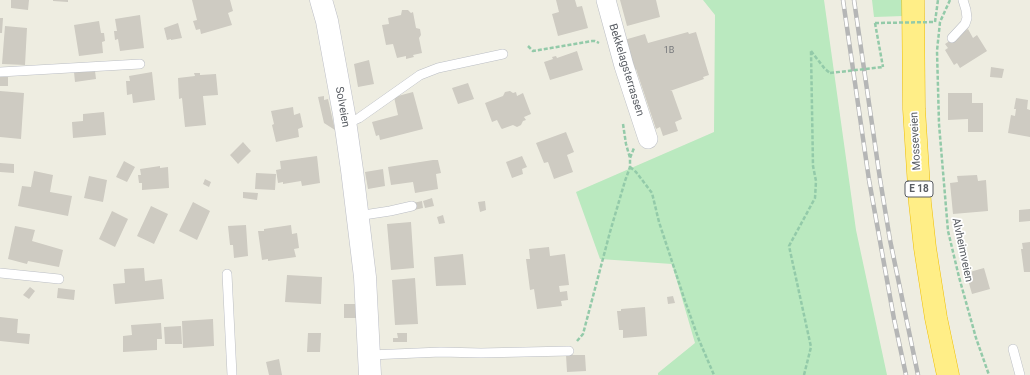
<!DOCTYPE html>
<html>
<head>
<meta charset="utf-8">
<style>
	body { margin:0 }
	canvas { display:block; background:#eeede1 }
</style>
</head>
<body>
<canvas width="1030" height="375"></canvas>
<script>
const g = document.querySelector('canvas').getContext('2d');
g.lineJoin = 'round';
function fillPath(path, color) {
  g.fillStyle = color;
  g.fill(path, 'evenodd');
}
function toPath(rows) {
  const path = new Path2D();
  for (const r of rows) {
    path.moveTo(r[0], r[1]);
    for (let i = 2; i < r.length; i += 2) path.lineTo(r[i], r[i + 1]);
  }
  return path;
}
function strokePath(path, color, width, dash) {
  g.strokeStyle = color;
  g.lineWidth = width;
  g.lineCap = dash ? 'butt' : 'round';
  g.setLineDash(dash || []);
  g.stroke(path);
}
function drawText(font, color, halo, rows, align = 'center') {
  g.font = font + ' Roboto,sans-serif';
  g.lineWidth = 3.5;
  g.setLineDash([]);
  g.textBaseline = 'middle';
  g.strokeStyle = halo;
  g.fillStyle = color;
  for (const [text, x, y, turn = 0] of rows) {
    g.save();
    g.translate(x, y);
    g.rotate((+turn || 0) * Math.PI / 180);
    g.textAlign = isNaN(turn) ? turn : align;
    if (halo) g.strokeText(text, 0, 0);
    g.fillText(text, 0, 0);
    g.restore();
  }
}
fillPath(toPath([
	[703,0,824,0,856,230,887,375,658,375,658,373,695,343,672,264,600,259,576,192,714,132,715,15],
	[872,0,904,0,904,16,874,17]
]), '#bae9bf');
fillPath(toPath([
	[11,0,29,0,28,10,11,8],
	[53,0,68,0,68,2,53,1],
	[192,0,230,0,233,11,228,13,232,25,201,34,200,29,196,30,193,21,197,20],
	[556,0,575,0,577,7,582,6,588,28,558,36,552,14,559,12],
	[620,0,656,0,660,17,627,26],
	[402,10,408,10,411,13,413,12,416,28,420,29,421,35,419,38,422,53,413,55,414,57,406,59,406,56,397,58,393,44,386,45,382,25,389,24,388,18,401,15],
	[140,15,144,48,120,51,118,39,115,40,114,31,117,31,115,19],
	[0,18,3,18,2,33,0,33],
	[99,21,101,33,104,33,105,41,102,42,103,53,79,56,74,25],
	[178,23,182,38,171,40,171,39,167,40,164,28],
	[5,26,27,28,25,65,2,64],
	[968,29,973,38,977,35,987,51,960,68,957,63,954,65,945,50,948,48,945,44],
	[688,32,689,34,696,32,709,75,703,77,704,79,670,91,672,91,682,119,675,122,678,131,663,136,660,127,656,129,636,69,634,70,624,40,645,34,648,43],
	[577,51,583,70,550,80,544,62,553,59,552,57,556,56,557,58],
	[369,60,374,84,358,87,354,64],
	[991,67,1004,69,1002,78,990,77],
	[95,71,96,79,75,82,74,72],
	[152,72,155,100,133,103,132,94,127,95,126,81,130,81,129,76],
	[194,73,200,73,200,75,216,74,218,95,203,96,206,125,185,127,182,98,179,99,178,78,195,76],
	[0,77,8,77,8,86,0,86],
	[468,83,474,99,458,104,452,88],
	[0,91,24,93,21,139,0,137],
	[510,91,513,93,516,92,517,96,523,93,531,114,524,117,526,120,523,121,521,125,517,127,513,125,502,129,501,128,497,120,492,122,485,103,503,96,505,92],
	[413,92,423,129,380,140,379,135,376,136,372,122,398,115,394,97],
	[948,93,972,93,972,103,983,103,983,132,968,132,968,119,948,120],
	[324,96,324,100,328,99,335,130,324,123,318,97],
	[1016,98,1028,100,1027,109,1030,110,1030,137,1008,133,1011,115,1015,116,1016,109,1014,109],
	[293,107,294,115,300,113,303,127,298,129,299,137,276,142,272,125,274,124,271,111],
	[104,112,106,135,73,138,72,122,83,121,83,114],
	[566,132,574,152,567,155,573,172,554,179,548,162,544,163,536,143],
	[243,142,251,151,238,164,230,155],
	[317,156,320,183,302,186,301,181,283,184,283,182,278,183,276,170,281,169,280,161],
	[522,156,527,167,522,169,523,174,512,178,506,162],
	[433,160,438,160,441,173,436,174,438,189,415,193,413,182,391,185,388,167],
	[124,161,135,167,127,182,116,177],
	[0,163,14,164,14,173,0,172],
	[160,166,160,168,168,167,169,188,142,190,142,183,139,183,138,175,141,175,140,169],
	[383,169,385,186,368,189,365,172],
	[34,171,53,175,50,192,72,196,68,216,18,206,22,186,31,187],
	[256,173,276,174,275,190,255,189],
	[977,175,978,181,986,180,988,211,953,214,950,183,958,182,957,176],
	[89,176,107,180,103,202,84,198],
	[205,179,211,182,209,187,203,184],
	[243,192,258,193,257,200,243,198],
	[432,198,434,206,425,208,423,201],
	[422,201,423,208,414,210,413,203],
	[485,201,486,210,480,212,478,202],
	[193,202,210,211,197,240,179,231],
	[151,206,168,214,154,244,137,236],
	[1030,209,1030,221,1019,222,1019,210],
	[112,211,128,219,115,247,99,239],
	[443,215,445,223,439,224,437,217],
	[411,222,414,268,391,270,387,224],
	[246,225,248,256,234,258,233,245,230,245,228,226],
	[291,225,292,234,297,233,299,248,294,249,296,257,268,261,268,259,262,260,258,231,264,231,264,229],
	[15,226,35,230,32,241,63,250,59,267,28,261,27,264,8,259],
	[1030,242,1030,272,1024,272,1021,249,1023,249,1022,243],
	[549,247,550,256,565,254,569,285,559,286,560,292,567,291,568,300,561,301,562,306,537,309,534,289,530,290,526,259,530,259,529,249],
	[463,254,466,285,436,286,434,257],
	[144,268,145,281,162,279,164,299,115,304,113,284,125,283,124,269],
	[984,268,990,289,972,294,966,273],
	[287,275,322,277,321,304,285,302],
	[415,278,418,324,395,325,392,280],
	[30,287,35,291,29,299,23,295],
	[58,288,75,290,74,300,57,298],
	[673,296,675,303,668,304,667,297],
	[344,304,358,304,358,318,344,318],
	[645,307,647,336,623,338,623,330,619,330,617,311,621,311,621,309],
	[0,317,18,319,17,333,30,334,29,344,0,341],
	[213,319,214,346,183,348,182,321],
	[161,323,162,339,157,339,157,350,123,352,123,336,132,335,131,325],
	[181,326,182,344,165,344,164,327],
	[308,333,321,333,320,352,307,352],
	[397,333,407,333,407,342,393,342,393,338,398,338],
	[566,355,585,355,586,371,567,372],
	[279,359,282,375,269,375,266,362]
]), '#cecbc2');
const lane = toPath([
	[952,38,965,24,967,18,966,10,963,0],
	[0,72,140,64],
	[346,124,359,118,420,75,438,68,503,54],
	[357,216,390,211,412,206],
	[0,273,59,279],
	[227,274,232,375],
	[1013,349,1020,375],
	[370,355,441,352,481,353,569,351]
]);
const street = toPath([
	[606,0,624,66,648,139]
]);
const secondary = toPath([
	[321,0,327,21,344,114,352,170,365,277,370,375]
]);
const highway = toPath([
	[913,0,914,109,920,203,925,248,936,318,948,375]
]);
strokePath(lane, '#bbbec4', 10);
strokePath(street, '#bbbec4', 20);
strokePath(secondary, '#bcbec6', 23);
strokePath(highway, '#efbe00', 23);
strokePath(toPath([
	[950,0,940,22,937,51,939,124,948,231,959,277,976,338,989,375],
	[935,22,938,0],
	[875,23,883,67],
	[528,46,533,51,592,41,595,41,599,43],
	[811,51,825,69,830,73],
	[623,124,626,144,630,158],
	[630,167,636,172,652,193,659,222,685,301,699,340,714,375],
	[577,341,583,334,610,232,625,181,630,167,630,158,634,148],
	[804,375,811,347,789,246,815,198,816,181,813,166,811,51]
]), '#93caa9', 2.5, [4, 2]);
strokePath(lane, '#fff', 9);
strokePath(street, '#fff', 19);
strokePath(secondary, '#fff', 22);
strokePath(highway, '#ffee87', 22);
const rail = toPath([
	[843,0,869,180,894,319,906,375],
	[854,0,880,179,890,240,918,375]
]);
strokePath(rail, '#b5b6b6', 4.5);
strokePath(rail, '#fff', 3, [9]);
strokePath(toPath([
	[875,23,935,22],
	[830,73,883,67]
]), '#93caa9', 2.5, [4, 2]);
drawText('9px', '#76787b', null, [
	["1B",669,51]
]);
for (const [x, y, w] of [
	[919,189,28]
]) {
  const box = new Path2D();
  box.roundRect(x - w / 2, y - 8, w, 16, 3);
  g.fillStyle = '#fff';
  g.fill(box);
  strokePath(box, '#595d63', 1);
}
drawText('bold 10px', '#595d63', null, [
	["E 18",919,189]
]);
drawText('11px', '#595d63', '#fff', [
	["Bekkelagsterrassen",626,70,73],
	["Solveien",342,107,80],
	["Mosseveien",916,141,-93],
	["Alvheimveien",962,250,78]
]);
</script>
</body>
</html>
